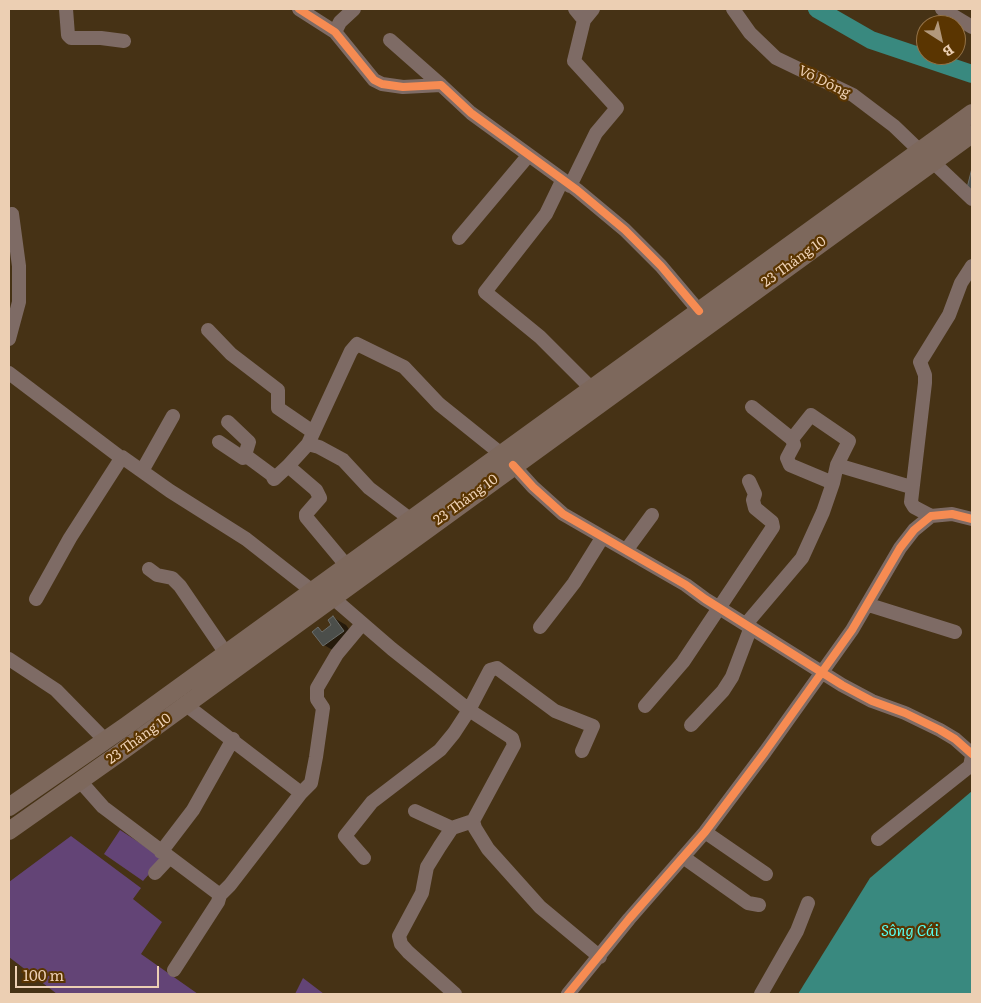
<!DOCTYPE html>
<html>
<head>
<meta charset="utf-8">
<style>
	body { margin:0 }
	#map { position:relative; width:981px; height:1003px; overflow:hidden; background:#463215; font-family:Literata,serif }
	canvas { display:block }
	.frame { position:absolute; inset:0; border:10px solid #eccfb3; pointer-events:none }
	.north { position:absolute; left:916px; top:15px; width:50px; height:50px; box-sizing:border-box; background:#5a3501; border:1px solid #947348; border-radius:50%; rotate:145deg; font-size:14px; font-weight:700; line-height:20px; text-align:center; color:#eccfb3 }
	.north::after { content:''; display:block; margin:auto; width:18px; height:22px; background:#b2987c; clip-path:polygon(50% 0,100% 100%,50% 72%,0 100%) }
	.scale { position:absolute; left:15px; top:966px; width:144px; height:22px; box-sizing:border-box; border:2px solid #eccfb3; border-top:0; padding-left:6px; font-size:15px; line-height:18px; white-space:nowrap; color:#eccfb3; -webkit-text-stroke:4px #5a3501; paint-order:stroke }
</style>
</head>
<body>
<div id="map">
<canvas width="981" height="1003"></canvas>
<div class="frame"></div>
<div class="north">B</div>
<div class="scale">100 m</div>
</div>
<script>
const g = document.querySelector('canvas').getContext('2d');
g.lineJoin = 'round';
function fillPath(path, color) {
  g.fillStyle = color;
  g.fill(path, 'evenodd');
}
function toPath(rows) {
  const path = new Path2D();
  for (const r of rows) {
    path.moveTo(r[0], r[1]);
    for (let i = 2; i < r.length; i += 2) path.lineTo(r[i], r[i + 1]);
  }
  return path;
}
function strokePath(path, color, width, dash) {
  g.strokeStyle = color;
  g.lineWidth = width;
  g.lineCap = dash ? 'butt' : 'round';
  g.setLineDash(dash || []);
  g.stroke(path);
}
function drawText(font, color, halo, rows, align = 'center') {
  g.font = font + ' Literata,serif';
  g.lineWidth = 4.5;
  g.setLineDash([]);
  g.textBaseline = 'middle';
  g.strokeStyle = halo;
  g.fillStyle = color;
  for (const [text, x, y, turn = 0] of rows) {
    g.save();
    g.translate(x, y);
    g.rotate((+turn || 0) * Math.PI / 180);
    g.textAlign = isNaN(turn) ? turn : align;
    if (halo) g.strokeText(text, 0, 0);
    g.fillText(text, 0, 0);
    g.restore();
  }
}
fillPath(toPath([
	[120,830,163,858,143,881,104,854],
	[71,836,141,888,133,899,162,922,141,954,198,994,57,994,9,957,9,882],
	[303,978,324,994,295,994]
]), '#634476');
fillPath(toPath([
	[972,791,972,994,798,994,870,878]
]), '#39897f');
fillPath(toPath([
	[334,618,346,625,355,638,336,652,324,645,318,629,324,632,333,625]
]), '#0007');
strokePath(toPath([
	[817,9,871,40,972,74]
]), '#39897f', 18);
const building = toPath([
	[972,168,972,191,967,188,972,168],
	[333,616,344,631,323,646,312,632,318,627,322,632,331,625,328,620,333,616]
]);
fillPath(building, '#4b4e4a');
strokePath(building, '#6c6e6b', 1);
strokePath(toPath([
	[66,9,68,35,71,38,101,38,124,41],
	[299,9,335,32,374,80,382,84,403,87,441,85,471,113,577,190,625,230,661,266,699,311],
	[575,9,584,20],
	[733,9,750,33,776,58,853,95,894,126,920,151],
	[942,9,972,27],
	[335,32,340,22,354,9],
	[390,40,441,85],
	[933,162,972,199],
	[562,181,546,214,485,292,540,337,591,388],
	[570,186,596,133,617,108,574,61,584,20,593,9],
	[459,238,528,156],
	[208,330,231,354,278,390,278,408,313,432],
	[9,339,19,302,19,266,12,214],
	[9,373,120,457],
	[752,407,792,439],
	[228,422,249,442,245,455],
	[219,442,243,458,245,455,272,475,274,479,288,466],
	[308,444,351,351,357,344,404,367,439,404,500,453],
	[513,465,533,487,563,514,686,585,705,599,842,685,872,701,905,713,940,730,955,739,972,754],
	[837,465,911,487],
	[142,471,173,416],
	[931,516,914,507,911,502,925,383,925,375,920,362,949,315,961,283,972,266],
	[627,549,652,515],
	[346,565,306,517,306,514,320,498,316,490,288,466,308,444,319,447,343,460,369,488,410,519],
	[149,569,157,575,172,578,180,586,225,652],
	[333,598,392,649,469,710,512,738,514,745,473,821,475,828,488,849,540,907,600,957],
	[36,599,70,538,122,457,170,491,246,539,311,590],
	[869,605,955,632],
	[746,624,802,558,823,512,833,483,837,465,849,441,811,415,792,439,794,445,787,458,790,465,833,483],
	[540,627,574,583,602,538],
	[9,659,56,690,105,740],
	[645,706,683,662,773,527,772,522,755,508,753,500,755,494,749,481],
	[691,725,723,691,732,677,751,627],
	[80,781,103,807,220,895,230,885,301,793,186,705],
	[301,793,311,783,316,757,323,708,317,699,317,688,337,654,362,624],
	[415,811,452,828],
	[705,832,766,874],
	[878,839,970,766,972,756],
	[161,852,193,810,233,739],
	[683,857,748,903,759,905],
	[364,858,345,836,372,802,440,750,454,733,469,710,490,670,497,668,555,711,593,726,582,751],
	[155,873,169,858],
	[174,970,218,902,220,895],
	[455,994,408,952,401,944,399,936,422,893,427,867,440,846,452,828,473,821],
	[568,994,629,919,705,832,765,752,852,630,900,548,914,530,931,516,952,514,972,519],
	[761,994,797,931,808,903]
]), '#7e6b65', 14);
strokePath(toPath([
	[9,807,126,726,972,113],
	[9,831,121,752,972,134]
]), '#7d685c', 18);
strokePath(toPath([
	[299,9,335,32,374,80,382,84,403,87,441,85,471,113,577,190,625,230,661,266,699,311],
	[513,465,533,487,563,514,686,585,705,599,842,685,872,701,905,713,940,730,955,739,972,754],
	[568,994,629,919,705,832,765,752,852,630,900,548,914,530,931,516,952,514,972,519]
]), '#f68b52', 8);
drawText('14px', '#eccfb3', '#5a3501', [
	["Võ Dõng",824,82,26],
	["23 Tháng 10",794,262,-36],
	["23 Tháng 10",466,500,-36],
	["23 Tháng 10",139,739,-36]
]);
drawText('italic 15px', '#56fcee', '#5a3501', [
	["Sông Cái",910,932]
]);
</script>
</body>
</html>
